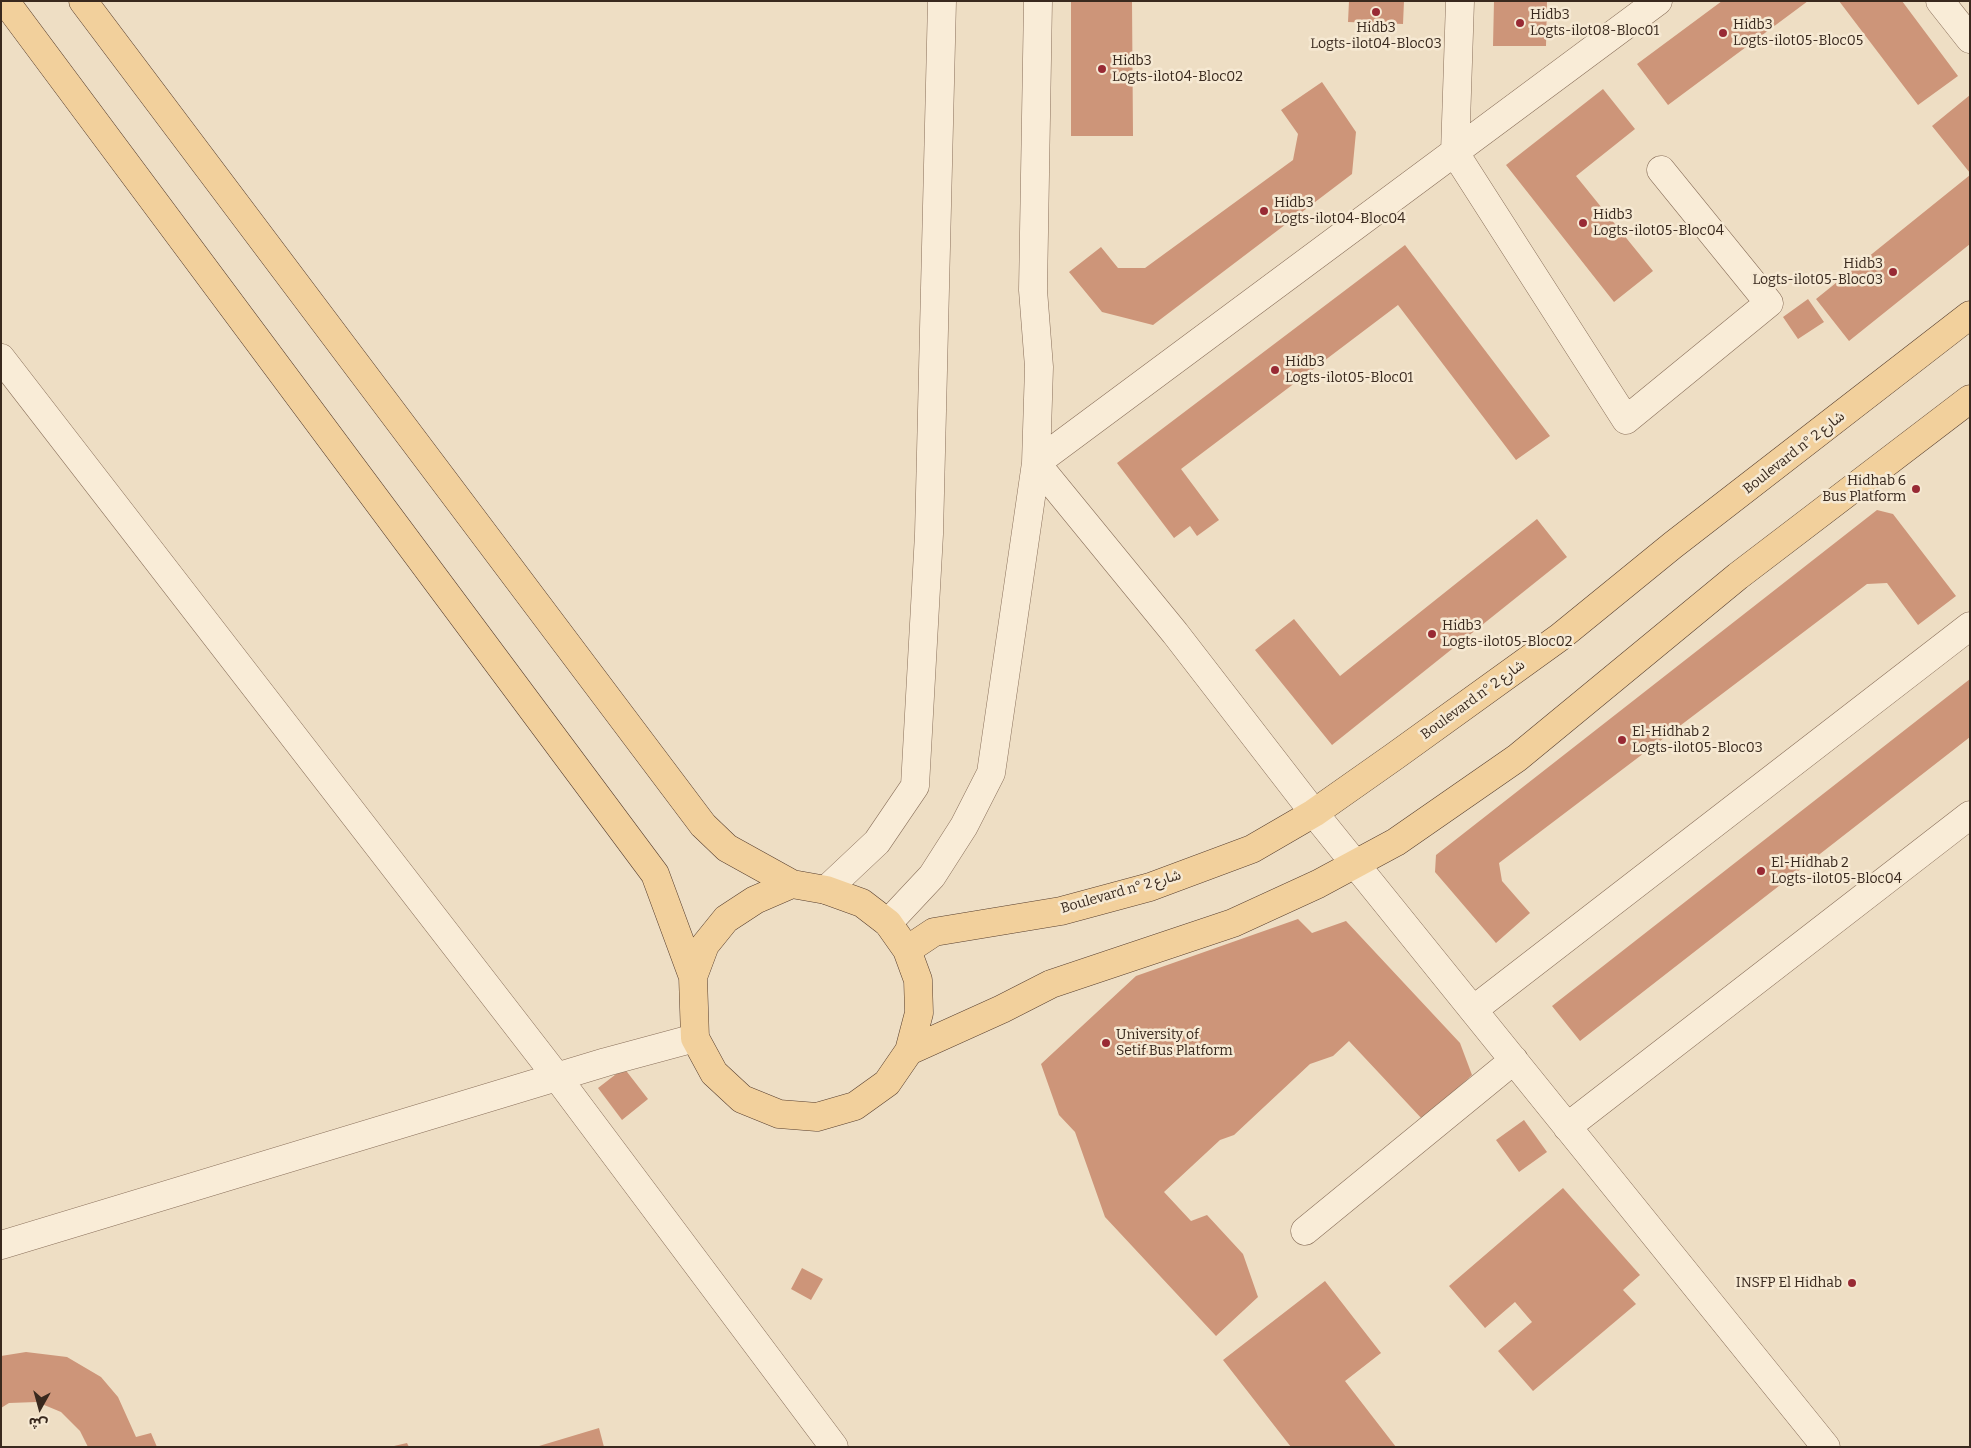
<!DOCTYPE html>
<html>
<head>
<meta charset="utf-8">
<style>
	body { margin:0 }
	#map { position:relative; width:1971px; height:1448px; overflow:hidden; background:#eedec4; font-family:Bitter,"Noto Sans Arabic",serif }
	canvas { display:block }
	.frame { position:absolute; inset:0; border:2px solid #39291e; pointer-events:none }
	.north { position:absolute; left:15px; top:1383px; width:50px; height:50px; -webkit-text-stroke:4px #f6e9d3; paint-order:stroke; rotate:187deg; font-size:14px; font-weight:700; line-height:20px; text-align:center; color:#39291e }
	.north::after { content:''; display:block; margin:auto; width:18px; height:22px; background:#39291e; clip-path:polygon(50% 0,100% 100%,50% 72%,0 100%) }
</style>
</head>
<body>
<div id="map">
<canvas width="1971" height="1448"></canvas>
<div class="frame"></div>
<div class="north">ش</div>
</div>
<script>
const g = document.querySelector('canvas').getContext('2d');
g.lineJoin = 'round';
function fillPath(path, color) {
  g.fillStyle = color;
  g.fill(path, 'evenodd');
}
function toPath(rows) {
  const path = new Path2D();
  for (const r of rows) {
    path.moveTo(r[0], r[1]);
    for (let i = 2; i < r.length; i += 2) path.lineTo(r[i], r[i + 1]);
  }
  return path;
}
function strokePath(path, color, width, dash) {
  g.strokeStyle = color;
  g.lineWidth = width;
  g.lineCap = dash ? 'butt' : 'round';
  g.setLineDash(dash || []);
  g.stroke(path);
}
function drawText(font, color, halo, rows, align = 'center') {
  g.font = font + ' Bitter,"Noto Sans Arabic",serif';
  g.lineWidth = 5;
  g.setLineDash([]);
  g.textBaseline = 'middle';
  g.strokeStyle = halo;
  g.fillStyle = color;
  for (const [text, x, y, turn = 0] of rows) {
    g.save();
    g.translate(x, y);
    g.rotate((+turn || 0) * Math.PI / 180);
    g.textAlign = isNaN(turn) ? turn : align;
    if (halo) g.strokeText(text, 0, 0);
    g.fillText(text, 0, 0);
    g.restore();
  }
}
fillPath(toPath([
	[1071,1,1132,1,1133,136,1071,136],
	[1349,1,1404,1,1403,24,1348,22],
	[1494,1,1547,1,1546,46,1493,46],
	[1722,1,1808,1,1668,105,1637,64],
	[1839,1,1902,1,1958,76,1918,105],
	[1322,82,1356,132,1352,174,1153,325,1102,312,1069,272,1101,247,1118,268,1145,268,1293,160,1298,134,1281,110],
	[1603,89,1635,129,1576,176,1653,271,1614,302,1506,165],
	[1970,95,1970,173,1932,126],
	[1970,175,1970,244,1849,341,1816,299],
	[1405,245,1550,436,1516,460,1398,305,1181,469,1219,520,1197,536,1190,526,1174,538,1117,463],
	[1808,299,1824,322,1798,339,1783,317],
	[1877,510,1893,514,1956,596,1918,625,1887,583,1867,584,1499,863,1502,881,1530,913,1496,943,1435,872,1436,855],
	[1537,519,1567,557,1332,745,1255,650,1294,619,1340,676],
	[1970,679,1970,737,1580,1041,1552,1006],
	[1298,919,1312,933,1346,921,1460,1043,1472,1075,1423,1120,1349,1041,1333,1056,1310,1064,1234,1135,1220,1140,1164,1192,1191,1221,1207,1215,1243,1254,1258,1297,1216,1336,1105,1217,1075,1132,1059,1115,1041,1064,1136,976],
	[624,1068,648,1099,622,1120,598,1088],
	[1524,1120,1547,1152,1519,1172,1496,1140],
	[1563,1188,1640,1275,1623,1290,1636,1304,1533,1391,1498,1351,1532,1322,1515,1302,1485,1328,1449,1286],
	[802,1268,823,1279,811,1300,791,1289],
	[1325,1281,1381,1353,1345,1381,1396,1447,1291,1447,1223,1360],
	[26,1352,67,1357,101,1377,118,1397,136,1437,151,1433,157,1447,88,1447,80,1431,61,1412,37,1402,9,1403,1,1408,1,1356],
	[599,1428,604,1447,539,1447,539,1446],
	[407,1443,409,1447,394,1447,394,1446]
]), '#cd9579');
const minor = toPath([
	[1460,1,1455,153,1626,420,1769,303,1661,170],
	[1940,1,1970,39],
	[1,358,557,1077,834,1447],
	[1036,463,1175,633,1314,813,1826,1447],
	[1036,463,1658,1],
	[826,890,877,842,915,786,929,534,942,1],
	[888,923,932,876,964,826,991,773,1036,463,1039,367,1033,290,1038,1],
	[1473,1010,1970,626],
	[1567,1127,1970,815],
	[1305,1231,1514,1060],
	[1,1245,606,1062,695,1038]
]);
const major = toPath([
	[5,1,655,874,693,977],
	[83,1,703,825,727,848,792,884],
	[792,884,826,890,862,903,888,923,907,950,918,980,919,1013,909,1051,887,1083,855,1106,817,1117,779,1114,742,1099,714,1073,695,1038,693,977,705,945,726,919,755,900,792,884],
	[907,950,934,932,1061,911,1150,887,1252,849,1314,813,1395,756,1560,637,1673,545,1970,315],
	[909,1051,1002,1009,1051,984,1233,923,1318,884,1396,842,1517,758,1738,576,1970,399]
]);
strokePath(minor, '#896f5a', 29);
strokePath(major, '#573e2e', 29);
strokePath(minor, '#f9ecd7', 28);
strokePath(major, '#f2d09c', 28);
for (const [x, y, r, color] of [
	[1376,12,5,"#982a34"],
	[1520,23,5,"#982a34"],
	[1723,33,5,"#982a34"],
	[1102,69,5,"#982a34"],
	[1264,211,5,"#982a34"],
	[1583,223,5,"#982a34"],
	[1893,272,5,"#982a34"],
	[1275,370,5,"#982a34"],
	[1916,489,5,"#982a34"],
	[1432,634,5,"#982a34"],
	[1622,740,5,"#982a34"],
	[1761,871,5,"#982a34"],
	[1106,1043,5,"#982a34"],
	[1852,1283,5,"#982a34"]
]) {
  const dot = new Path2D();
  dot.arc(x, y, r, 0, 2 * Math.PI);
  g.fillStyle = color;
  g.fill(dot);
  strokePath(dot, '#f6e9d3', 2);
}
drawText('14px', '#39291e', '#f6e9d3', [
	["Hidb3",1530,15],
	["Logts-ilot08-Bloc01",1530,31],
	["Hidb3",1733,25],
	["Logts-ilot05-Bloc05",1733,41],
	["Hidb3",1376,28,"center"],
	["Logts-ilot04-Bloc03",1376,44,"center"],
	["Hidb3",1112,61],
	["Logts-ilot04-Bloc02",1112,77],
	["Hidb3",1274,203],
	["Logts-ilot04-Bloc04",1274,219],
	["Hidb3",1593,215],
	["Logts-ilot05-Bloc04",1593,231],
	["Hidb3",1883,264,"right"],
	["Logts-ilot05-Bloc03",1883,280,"right"],
	["Hidb3",1285,362],
	["Logts-ilot05-Bloc01",1285,378],
	["Hidhab 6",1906,481,"right"],
	["Bus Platform",1906,497,"right"],
	["Hidb3",1442,626],
	["Logts-ilot05-Bloc02",1442,642],
	["El-Hidhab 2",1632,732],
	["Logts-ilot05-Bloc03",1632,748],
	["El-Hidhab 2",1771,863],
	["Logts-ilot05-Bloc04",1771,879],
	["University of",1116,1035],
	["Setif Bus Platform",1116,1051],
	["INSFP El Hidhab",1842,1283,"right"]
], 'left');
drawText('14px', '#39291e', '#f6e9d3', [
	["Boulevard n° شارع 2",1794,453,-38],
	["Boulevard n° شارع 2",1473,700,-36],
	["Boulevard n° شارع 2",1121,892,-16]
]);
</script>
</body>
</html>
